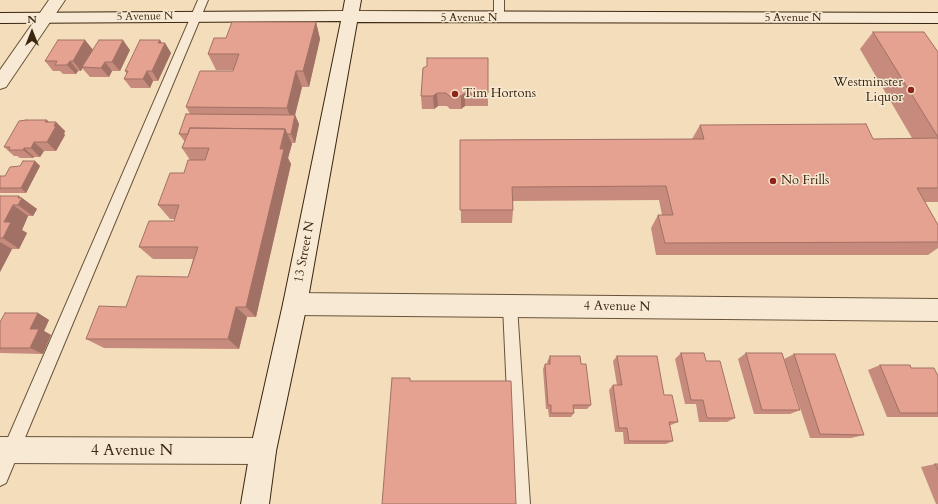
<!DOCTYPE html>
<html>
<head>
<meta charset="utf-8">
<style>
	body { margin:0 }
	#map { position:relative; width:938px; height:504px; overflow:hidden; background:#f3ddbb; font-family:Cardo,serif }
	canvas { display:block }
	.north { position:absolute; left:12px; top:12px; width:40px; height:40px; -webkit-text-stroke:3px #f7e9d3; paint-order:stroke; rotate:0deg; font-size:11px; font-weight:700; line-height:16px; text-align:center; color:#3b2610 }
	.north::after { content:''; display:block; margin:auto; width:14px; height:18px; background:#3b2610; clip-path:polygon(50% 0,100% 100%,50% 72%,0 100%) }
</style>
</head>
<body>
<div id="map">
<canvas width="938" height="504"></canvas>
<div class="north">N</div>
</div>
<script>
const g = document.querySelector('canvas').getContext('2d');
g.lineJoin = 'round';
function toPath(rows) {
  const path = new Path2D();
  for (const r of rows) {
    path.moveTo(r[0], r[1]);
    for (let i = 2; i < r.length; i += 2) path.lineTo(r[i], r[i + 1]);
  }
  return path;
}
function strokePath(path, color, width, dash) {
  g.strokeStyle = color;
  g.lineWidth = width;
  g.lineCap = dash ? 'butt' : 'round';
  g.setLineDash(dash || []);
  g.stroke(path);
}
function fillPath(path, color) {
  g.fillStyle = color;
  g.fill(path, 'evenodd');
}
function drawText(font, color, halo, rows, align = 'center') {
  g.font = font + ' Cardo,serif';
  g.lineWidth = 3;
  g.setLineDash([]);
  g.textBaseline = 'middle';
  g.strokeStyle = halo;
  g.fillStyle = color;
  for (const [text, x, y, turn = 0] of rows) {
    g.save();
    g.translate(x, y);
    g.rotate((+turn || 0) * Math.PI / 180);
    g.textAlign = isNaN(turn) ? turn : align;
    if (halo) g.strokeText(text, 0, 0);
    g.fillText(text, 0, 0);
    g.restore();
  }
}
const lane = toPath([
	[198,0,208,0,6,483,0,486,0,456,198,0],
	[494,0,504,0,504,18,503,20,499,21,494,18,494,0],
	[510,299,515,301,517,306,530,504,512,504,503,306,505,301,510,299]
]);
const street = toPath([
	[49,0,65,0,6,87,0,89,0,70,49,0],
	[295,293,938,299,938,321,295,315,287,312,283,304,287,296,295,293],
	[0,437,263,438,273,441,276,451,273,461,263,464,0,463,0,437]
]);
const secondary = toPath([
	[345,0,361,0,359,11,938,13,938,23,357,22,307,304,276,451,269,504,241,504,250,451,283,304,341,21,0,23,0,13,343,11,345,0]
]);
strokePath(lane, '#69543b', 2);
strokePath(street, '#69543b', 2);
strokePath(secondary, '#3b2610', 2);
fillPath(lane, '#f7e9d3');
fillPath(street, '#f7e9d3');
fillPath(secondary, '#f7e9d3');
fillPath(toPath([
	[316,22,320,39,309,87,302,87,295,115,299,124,295,143,291,143,292,144,288,158,291,164,256,317,247,317,239,349,104,348,86,339,126,307,188,277,193,259,153,259,139,247,174,221,175,219,170,219,158,205,184,173,190,160,182,148,185,142,179,134,190,114,186,107,233,71,234,70,216,70,208,54,226,38],
	[873,32,938,52,938,202,925,202,938,225,938,248,928,255,656,255,651,228,658,215,662,215,659,200,513,201,513,210,512,223,461,223,460,140,692,139,700,125,873,139,912,138,860,49],
	[85,40,93,50,89,56,130,50,120,71,112,71,109,77,90,77,82,68,81,71,78,71,76,74,63,74,60,71,53,71,45,61],
	[160,40,162,43,165,43,171,53,158,81,153,81,150,88,131,88,124,79,127,74,125,71],
	[423,68,488,93,488,106,465,106,461,109,450,109,447,106,438,106,434,109,422,109,421,96],
	[49,122,56,122,65,131,64,134,65,135,56,151,44,151,40,157,34,157,33,158,20,158,17,156,14,156,4,147],
	[35,161,40,166,26,193,0,193,0,176,5,176,20,166],
	[0,196,19,196,37,209,33,216,28,216,22,230,27,233,19,249,12,249,0,272],
	[38,313,49,320,44,331,51,335,43,354,0,353,0,322],
	[681,353,706,361,735,418,727,422,699,422,696,404,685,404,675,359],
	[746,353,800,410,790,414,754,414,738,359],
	[794,354,864,435,851,438,810,438,784,359],
	[550,356,581,364,591,405,587,409,574,409,574,413,571,417,549,417,548,409,546,409,543,369,545,364,548,364,547,362],
	[617,356,664,395,678,422,671,425,670,425,673,441,666,444,624,444,623,432,615,432,609,390,613,385,617,385,613,361],
	[880,365,911,368,938,376,938,417,887,417,868,370],
	[935,464,938,464,938,504,936,504,921,467]
]), '#c68b7c');
fillPath(toPath([
	[316,22,320,39,309,87,303,71],
	[85,40,93,50,81,71,73,61],
	[123,40,130,50,120,71,112,62],
	[160,40,163,46,165,43,171,53,158,81,152,71,158,43],
	[70,61,78,71,76,74,67,65],
	[105,62,112,71,109,77,101,68],
	[147,71,153,81,150,88,143,79],
	[296,71,302,87,293,123,287,108],
	[437,93,438,106,434,109,433,96],
	[465,93,465,106,461,109,461,96],
	[295,115,299,124,295,143,291,134],
	[47,120,55,128,54,126,56,122,65,131,64,134,65,135,56,151,47,142,45,122],
	[285,129,292,144,288,158,291,164,256,317,246,307],
	[34,142,44,151,40,157,31,148],
	[24,148,34,157,33,158,23,150],
	[35,161,40,166,26,193,21,188],
	[19,196,21,199,22,198,37,209,33,216,18,205,18,198],
	[13,205,28,216,22,230,27,233,19,249,3,238,4,222],
	[0,242,12,249,0,272],
	[236,307,247,317,239,349,228,339],
	[38,313,49,320,44,331,51,335,43,354,30,348,30,329]
]), '#a17165');
const building = toPath([
	[232,22,316,22,303,71,296,71,287,108,186,107,200,71,233,71,239,54,208,54,214,38,226,38,232,22],
	[873,32,924,32,938,52,938,137,873,32],
	[58,40,85,40,73,61,70,61,67,65,55,65,57,61,45,61,58,40],
	[99,40,123,40,112,62,105,62,101,68,82,67,99,40],
	[140,40,160,40,158,43,165,43,152,71,147,71,143,79,124,79,128,71,125,71,140,40],
	[427,58,488,58,488,93,465,93,461,96,449,96,446,93,437,93,433,96,421,96,423,68,427,66,427,58],
	[186,114,295,115,291,134,287,134,285,129,190,128,188,134,179,134,186,114],
	[26,120,47,120,45,122,56,122,54,126,56,126,47,142,34,142,31,148,24,148,23,150,9,150,10,147,4,147,19,121,26,120],
	[866,124,873,139,938,138,938,188,917,188,938,225,938,242,665,243,658,215,673,215,666,186,512,187,513,210,460,210,460,140,704,139,700,125,866,124],
	[190,128,285,129,280,149,284,149,246,307,236,307,228,339,86,339,99,306,126,307,137,276,188,277,198,247,139,247,149,221,174,221,179,205,158,205,170,173,184,173,188,160,205,160,209,148,182,148,190,128],
	[23,161,35,161,21,188,0,188,0,176,5,176,10,167,20,166,23,161],
	[0,196,19,196,18,198,22,198,18,205,13,205,4,222,11,222,3,238,0,238,0,196],
	[5,313,38,313,30,329,39,329,30,348,0,348,0,322,5,313],
	[681,353,704,353,706,361,720,361,735,418,707,418,703,400,691,400,681,353],
	[746,353,782,353,800,410,762,410,746,353],
	[794,354,835,354,864,435,820,434,794,354],
	[550,356,580,356,581,364,586,364,591,405,573,405,574,413,551,413,551,405,548,405,545,364,550,364,550,356],
	[617,356,657,356,664,395,672,395,678,422,669,422,673,441,629,441,627,428,619,428,613,385,622,385,617,356],
	[880,365,910,365,911,368,934,368,938,376,938,413,900,413,880,365],
	[392,378,410,378,410,381,511,381,516,504,382,504,392,378],
	[935,464,938,464,938,470,935,464]
]);
fillPath(building, '#e6a290');
strokePath(building, '#a17165', 1);
for (const [x, y, r, color] of [
	[911,90,4,"#8f2418"],
	[455,94,4,"#8f2418"],
	[773,181,4,"#8f2418"]
]) {
  const dot = new Path2D();
  dot.arc(x, y, r, 0, 2 * Math.PI);
  g.fillStyle = color;
  g.fill(dot);
  strokePath(dot, '#f7e9d3', 1.5);
}
drawText('11px', '#3b2610', '#f7e9d3', [
	["5 Avenue N",145,17,-1],
	["5 Avenue N",469,18],
	["5 Avenue N",793,18]
]);
drawText('13px', '#3b2610', '#f7e9d3', [
	["Westminster",903,83,"right"],
	["Liquor",903,98,"right"],
	["Tim Hortons",463,94],
	["No Frills",781,181]
], 'left');
drawText('13px', '#3b2610', '#f7e9d3', [
	["13 Street N",305,252,-79],
	["4 Avenue N",617,307,1]
]);
drawText('16px', '#3b2610', '#f7e9d3', [
	["4 Avenue N",132,451]
]);
</script>
</body>
</html>
